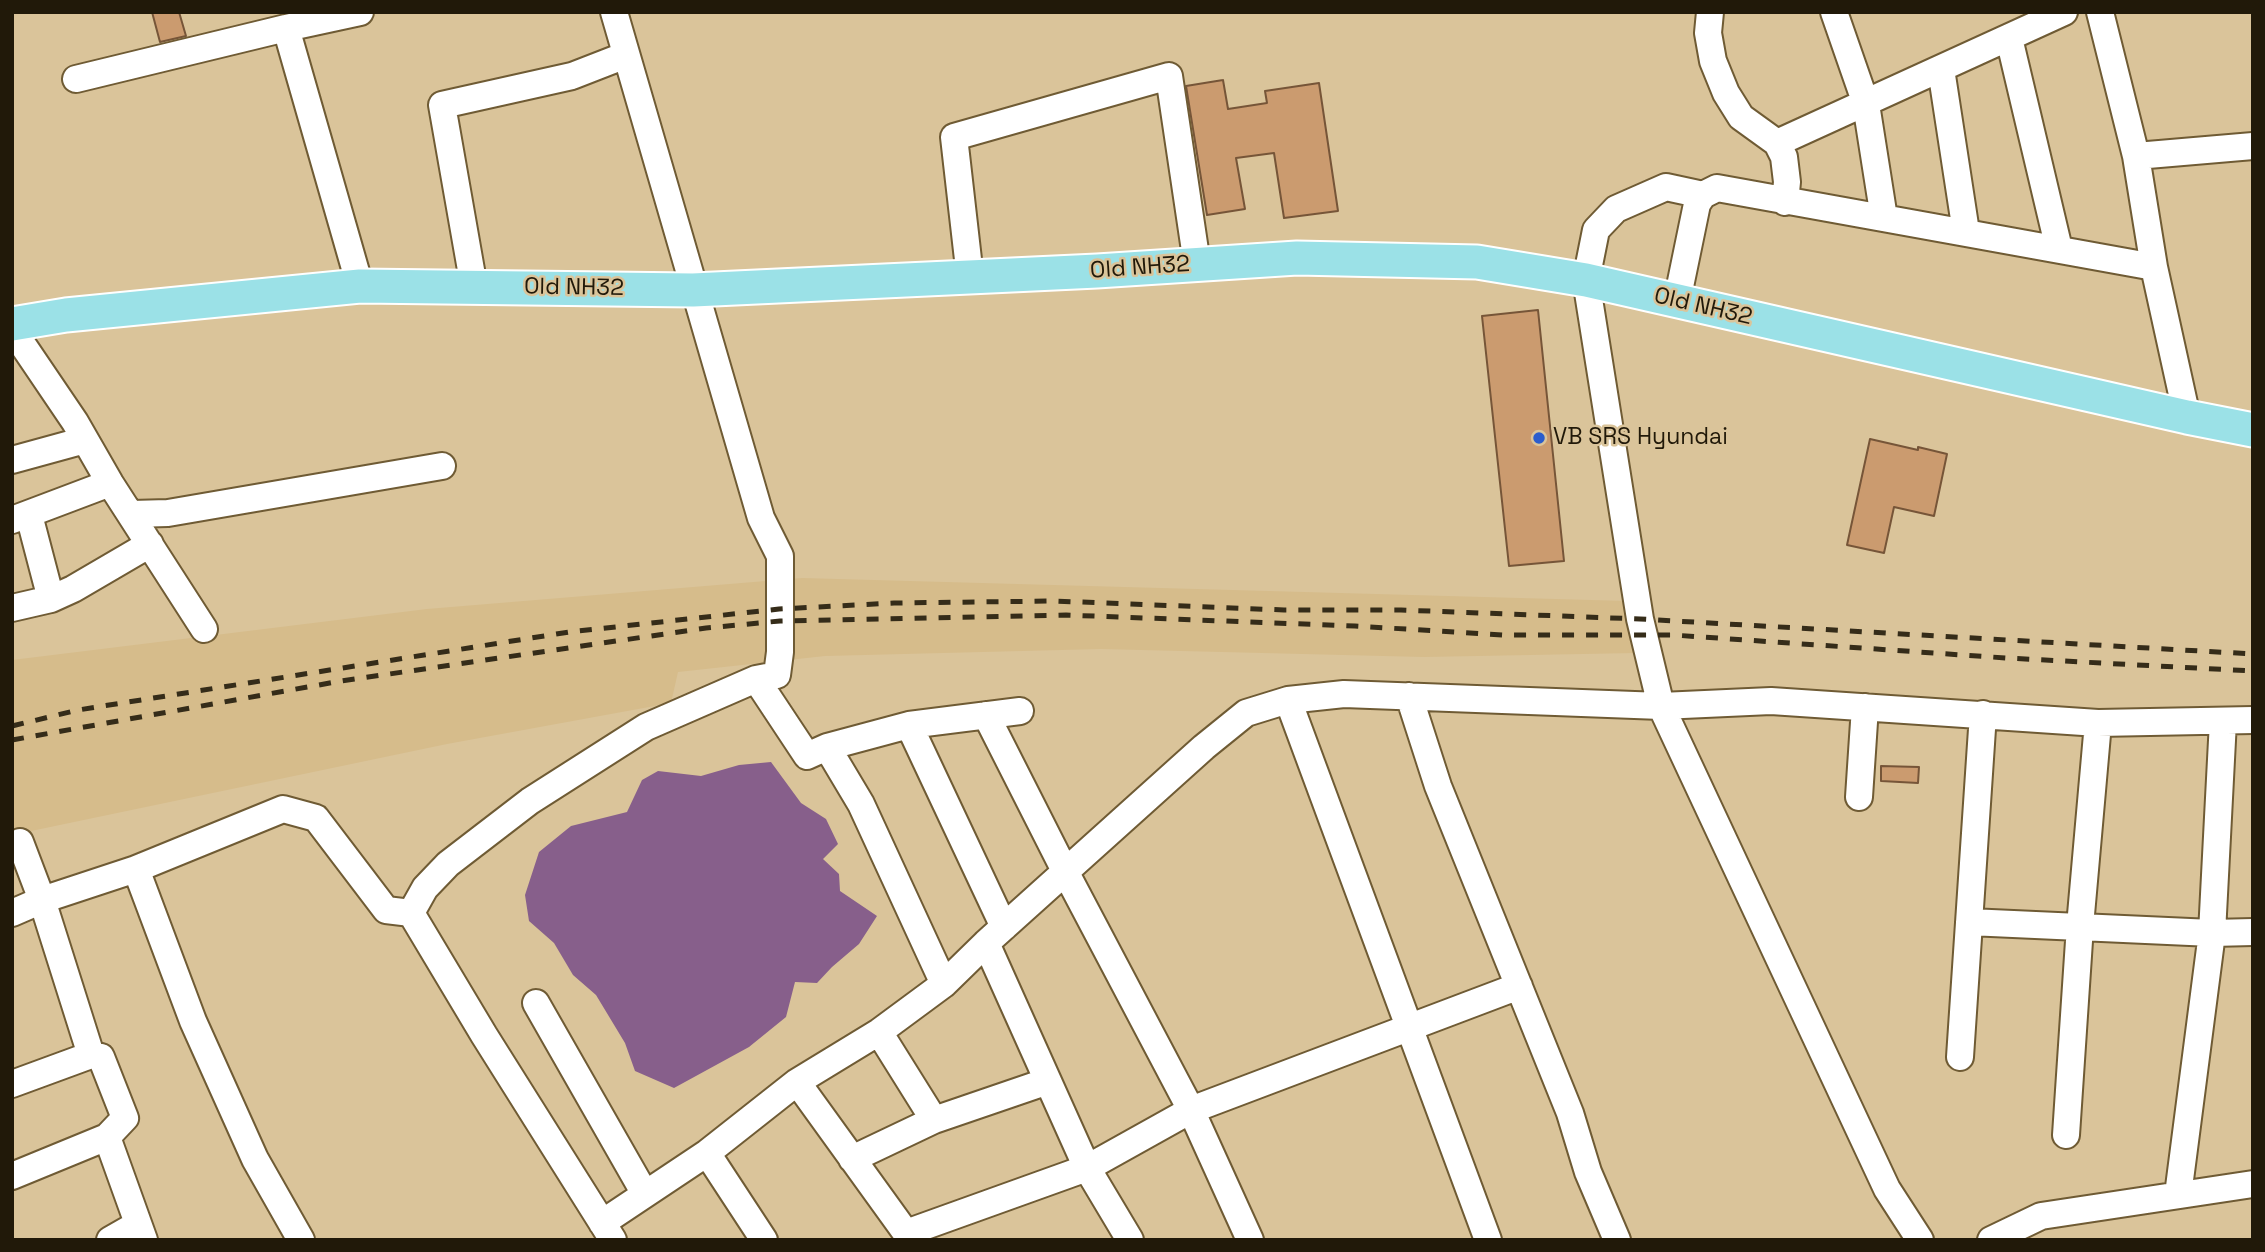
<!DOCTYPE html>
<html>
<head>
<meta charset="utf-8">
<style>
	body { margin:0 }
	#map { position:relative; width:2265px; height:1252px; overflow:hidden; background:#dac49a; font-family:"Space Grotesk",sans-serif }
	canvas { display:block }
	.frame { position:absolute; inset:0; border:14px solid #211909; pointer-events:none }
</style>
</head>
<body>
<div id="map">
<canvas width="2265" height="1252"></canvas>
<div class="frame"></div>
</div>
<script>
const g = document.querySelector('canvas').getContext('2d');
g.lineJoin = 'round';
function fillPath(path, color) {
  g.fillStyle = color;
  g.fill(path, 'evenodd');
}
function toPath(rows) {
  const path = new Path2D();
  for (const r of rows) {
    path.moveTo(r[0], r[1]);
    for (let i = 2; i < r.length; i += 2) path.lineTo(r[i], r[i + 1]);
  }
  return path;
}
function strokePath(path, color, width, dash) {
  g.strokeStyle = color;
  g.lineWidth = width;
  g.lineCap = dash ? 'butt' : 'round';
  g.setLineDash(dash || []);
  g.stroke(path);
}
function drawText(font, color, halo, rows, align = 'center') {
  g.font = font + ' "Space Grotesk",sans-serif';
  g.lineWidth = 5;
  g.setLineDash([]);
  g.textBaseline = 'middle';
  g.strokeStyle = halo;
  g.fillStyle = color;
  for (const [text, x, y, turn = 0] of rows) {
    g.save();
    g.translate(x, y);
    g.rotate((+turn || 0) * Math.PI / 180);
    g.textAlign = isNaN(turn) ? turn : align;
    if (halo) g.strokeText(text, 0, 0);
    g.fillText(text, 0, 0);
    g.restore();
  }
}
fillPath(toPath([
	[802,578,1627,601,1636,653,1424,657,1101,649,825,656,678,672,671,703,447,744,12,835,12,660,427,609]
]), '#d6bc8b');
fillPath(toPath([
	[771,762,801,803,826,819,838,844,823,859,839,874,840,891,877,916,859,944,832,967,817,983,795,982,786,1017,749,1047,674,1088,635,1071,625,1043,596,995,573,975,554,943,529,921,525,895,539,852,571,826,627,812,642,780,658,771,701,776,739,765]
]), '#875f8b');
const building = toPath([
	[152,12,179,12,186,36,160,42,152,12],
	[1223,80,1228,109,1267,103,1265,91,1319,83,1338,211,1284,218,1274,153,1236,158,1245,209,1207,215,1186,86,1223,80],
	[1538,310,1564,561,1509,566,1482,316,1538,310],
	[1870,439,1918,450,1918,447,1947,454,1934,516,1894,507,1884,553,1847,545,1870,439],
	[1881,766,1919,767,1918,783,1881,781,1881,766]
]);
fillPath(building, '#cb9b6f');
strokePath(building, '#765538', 2);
const minor = toPath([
	[1710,12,1708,33,1713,61,1726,93,1741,117,1777,143,1784,157,1787,182,1785,202],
	[1834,12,1866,104,1884,218],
	[2100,12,2136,156,2154,267,2187,417],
	[286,28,360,286],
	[2009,38,2059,249],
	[1941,69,1966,232],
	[76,79,286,28,360,12],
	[1777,143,2064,12],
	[2136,156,2253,146],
	[1703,195,1666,187,1616,209,1596,230,1586,280,1640,619,1661,706,1771,701,2098,723,2253,720],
	[970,277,954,137,1169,76,1197,264],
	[474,287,442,105,572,76,626,55],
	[1677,301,1697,204,1703,195,1717,188,2154,267],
	[12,329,75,422,110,483,204,629],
	[12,460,85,440],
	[132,514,168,513,442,466],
	[29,515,51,599],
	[12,520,110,483],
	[12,608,51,599,73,589,150,544],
	[756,679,807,756,827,747,861,804,944,984],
	[1409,696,1438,786,1570,1113,1588,1172,1617,1240],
	[1288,700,1488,1240],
	[986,715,1066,873,1191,1110,1250,1240],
	[909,725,1004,927],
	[827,747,909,725,1020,711],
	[1859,797,1865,707],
	[12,913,42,900,136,869],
	[1969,922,2212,933,2253,932],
	[986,943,1087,1168,1130,1240],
	[536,1003,645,1194],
	[879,1032,934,1120,1048,1081],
	[91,1055,101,1057,125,1118,107,1137],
	[1960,1057,1983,714],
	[797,1082,906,1233,1087,1168,1191,1110,1519,986],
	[12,1084,91,1055,42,900,20,842],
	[2066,1135,2080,926,2098,723],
	[707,1153,764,1240],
	[852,1159,934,1120],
	[12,1176,107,1137,144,1240],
	[2178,1195,2212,933,2223,721],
	[602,1223,707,1153,797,1082,879,1032,944,984,986,943,1204,747,1246,713,1288,700,1344,694,1661,706,1887,1189,1920,1240],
	[110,1240,138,1224],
	[301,1240,255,1159,193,1021,136,869,283,809,316,818,386,910,411,913],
	[613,1240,484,1035,411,913,425,888,448,864,530,801,646,727,756,679,777,675,780,652,780,556,761,518,614,12],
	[1991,1240,2041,1216,2253,1184]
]);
const major = toPath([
	[12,324,66,315,360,286,693,290,1097,271,1297,258,1477,262,1586,280,2187,417,2253,430]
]);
strokePath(minor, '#6f5b34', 30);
strokePath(major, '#fff', 37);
strokePath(minor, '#fff', 26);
strokePath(major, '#9be1e7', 33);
strokePath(toPath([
	[12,726,78,710,569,632,779,609,894,603,1054,601,1284,610,1401,610,1640,619,2253,654],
	[12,740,341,681,706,628,780,621,1066,615,1355,626,1504,635,1673,635,2006,658,2253,671]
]), '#352c19', 5, [12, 12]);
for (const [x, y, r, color] of [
	[1539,438,7,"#2b5dcc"]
]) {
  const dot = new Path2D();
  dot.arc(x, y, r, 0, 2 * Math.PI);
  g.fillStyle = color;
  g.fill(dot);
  strokePath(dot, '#dac49a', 2.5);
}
drawText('23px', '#211909', '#dac49a', [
	["Old NH32",1140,268,-4],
	["Old NH32",574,288,1],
	["Old NH32",1703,307,13]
]);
drawText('23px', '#211909', '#dac49a', [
	["VB SRS Hyundai",1553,438]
], 'left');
</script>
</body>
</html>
